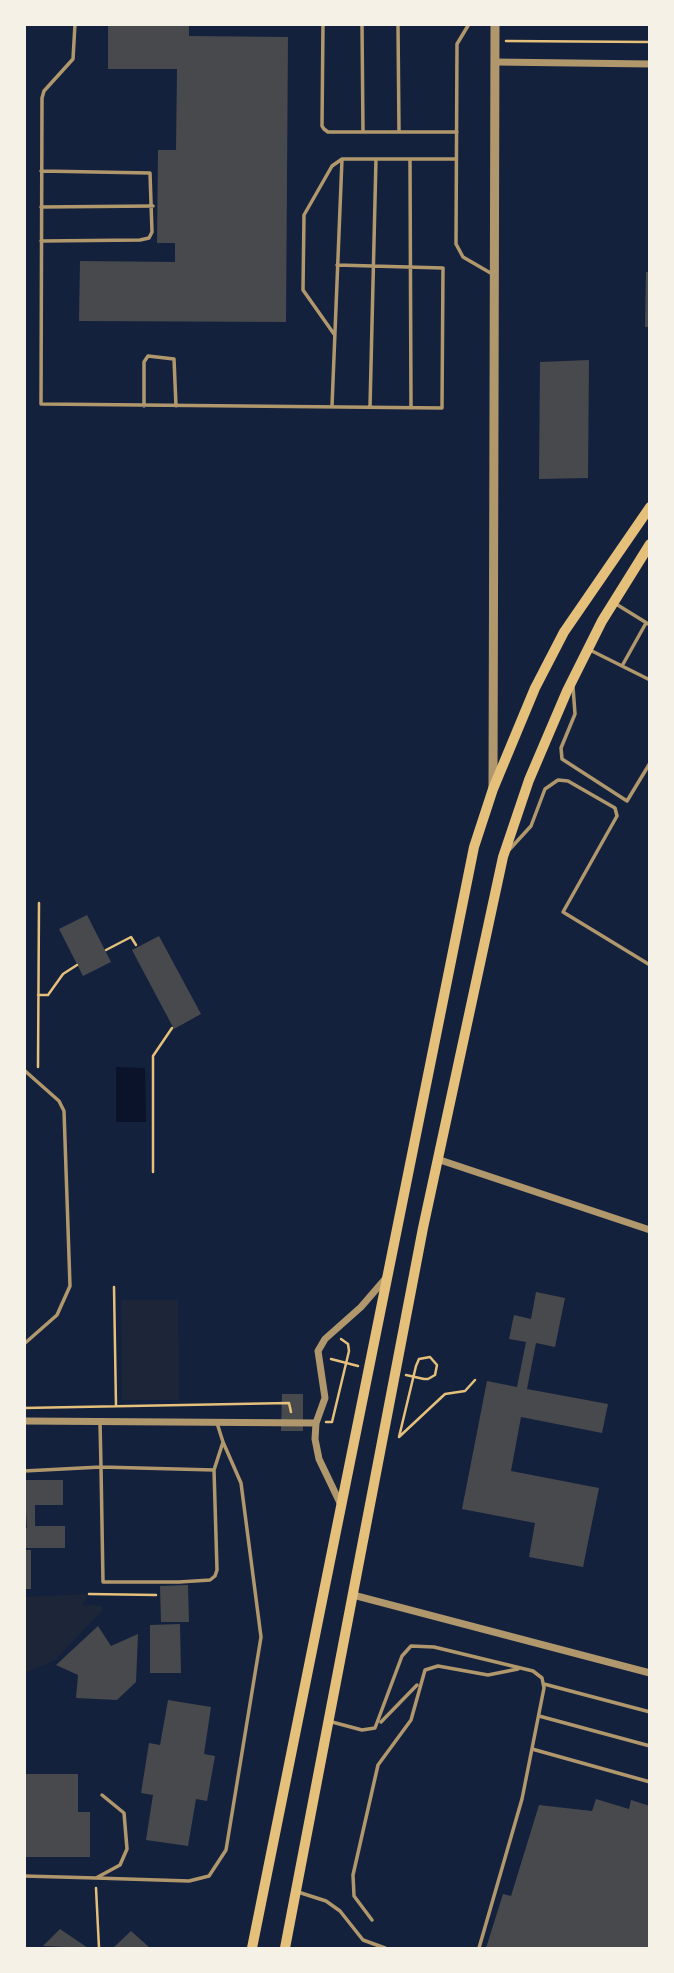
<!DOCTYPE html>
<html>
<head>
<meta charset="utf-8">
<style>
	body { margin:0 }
	#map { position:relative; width:674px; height:1973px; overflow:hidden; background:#14213d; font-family:"DejaVu Sans",sans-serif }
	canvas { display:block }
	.frame { position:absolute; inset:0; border:26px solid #f6f1e7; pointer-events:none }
</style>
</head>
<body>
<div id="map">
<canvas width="674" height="1973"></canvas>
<div class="frame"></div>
</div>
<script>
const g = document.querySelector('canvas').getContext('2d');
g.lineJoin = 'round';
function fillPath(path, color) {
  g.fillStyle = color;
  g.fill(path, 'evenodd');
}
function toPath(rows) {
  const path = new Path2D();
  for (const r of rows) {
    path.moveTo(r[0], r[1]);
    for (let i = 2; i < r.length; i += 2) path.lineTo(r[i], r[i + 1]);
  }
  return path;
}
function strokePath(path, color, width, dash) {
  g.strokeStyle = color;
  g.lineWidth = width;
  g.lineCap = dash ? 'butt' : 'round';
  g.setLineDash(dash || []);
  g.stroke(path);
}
fillPath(toPath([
	[121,1300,178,1300,179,1400,122,1400],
	[89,1594,82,1605,102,1606,102,1611,55,1660,25,1673,24,1597]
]), '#1d2539');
fillPath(toPath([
	[116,1067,145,1068,146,1122,116,1122]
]), '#0b132b');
fillPath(toPath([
	[108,24,189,24,189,36,288,37,286,322,79,321,80,261,175,262,175,243,157,243,158,150,176,150,177,69,108,69],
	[646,272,650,272,650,327,645,327],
	[589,360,588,478,539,479,540,362],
	[87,915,111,962,83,976,59,929],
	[159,936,201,1014,174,1029,132,950],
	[536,1292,565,1298,555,1347,536,1343,527,1389,608,1404,602,1433,521,1417,511,1471,599,1488,583,1567,529,1557,535,1523,462,1509,487,1381,517,1387,526,1342,509,1339,514,1315,531,1319],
	[282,1394,303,1394,303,1431,281,1431],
	[24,1480,63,1480,63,1505,35,1505,35,1526,65,1526,65,1548,24,1548,24,1528,27,1528],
	[24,1550,31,1550,31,1589,24,1589],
	[188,1585,189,1622,161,1622,160,1586],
	[180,1624,181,1673,150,1673,150,1625],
	[98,1626,111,1646,138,1634,136,1682,117,1700,76,1698,78,1675,56,1665],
	[168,1700,211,1707,204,1754,215,1756,207,1801,196,1799,188,1846,146,1840,153,1795,141,1793,149,1743,160,1745],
	[24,1774,78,1774,78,1812,90,1812,90,1857,24,1857],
	[596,1799,629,1809,631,1800,650,1806,650,1948,486,1948,503,1894,511,1896,539,1805,592,1811],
	[60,1929,88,1948,43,1946],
	[131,1931,150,1948,113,1948]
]), '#48494c');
strokePath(toPath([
	[506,41,650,42],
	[106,950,131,937,136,945],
	[38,995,48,995,63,974,77,965],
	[38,1067,39,903],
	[153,1172,153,1056,172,1028],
	[114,1287,116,1406],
	[331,1359,358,1366],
	[406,1375,424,1379,428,1379,435,1375,437,1365,430,1357,419,1359,416,1366,399,1437,445,1394,465,1391,475,1380],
	[24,1408,289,1403,291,1412],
	[326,1422,332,1422,349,1351,348,1344,341,1339],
	[89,1594,156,1595],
	[96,1888,99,1948]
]), '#e5c07b', 2.5);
strokePath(toPath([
	[75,24,73,59,44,91,42,98,41,404,442,408,443,268,337,265],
	[323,24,322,126,324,129,328,132,457,132],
	[362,24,363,132],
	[398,24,399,132],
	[469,24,457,44,456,244,463,257,494,275],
	[410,159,411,408],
	[41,207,153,206],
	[41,241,140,240,149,238,152,232,150,173,41,171],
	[334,334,303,290,304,215,332,166,342,159,456,159],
	[144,406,144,362,148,356,174,359,176,406],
	[332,406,342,159],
	[370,407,376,159],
	[616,604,650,625],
	[590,650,650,680],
	[622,666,646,623],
	[573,687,575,714,561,748,562,759,627,801,650,763],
	[509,850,531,826,545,789,558,780,568,781,615,808,617,816,563,912,650,965],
	[24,1070,59,1101,64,1111,70,1286,57,1315,24,1344],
	[214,1470,217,1570,215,1576,210,1580,179,1582,103,1582,101,1467,214,1470,223,1442,217,1423],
	[24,1471,101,1467,100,1422],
	[544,1684,650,1712],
	[539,1716,650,1746],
	[332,1722,362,1730,375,1728,402,1656,411,1646,434,1647,533,1671,542,1678,544,1688,522,1799,479,1948],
	[381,1722,417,1685],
	[532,1749,650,1782],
	[24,1876,96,1878,120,1865,127,1849,124,1813,102,1795],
	[96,1878,189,1881,209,1876,226,1850,261,1637,241,1483,223,1442],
	[298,1892,326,1901,340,1911,363,1940,385,1948],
	[372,1920,354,1896,353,1875,378,1765,411,1720,425,1670,438,1666,488,1675,518,1669]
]), '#b1986c', 3.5);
strokePath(toPath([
	[495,62,650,64],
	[440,1160,650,1230],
	[24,1421,316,1423],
	[342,1507,319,1459,315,1439,316,1423,325,1398,318,1351,325,1339,361,1307,386,1278],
	[353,1595,650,1673]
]), '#b1986c', 7);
strokePath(toPath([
	[493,787,495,24]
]), '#b1986c', 9);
strokePath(toPath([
	[252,1948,474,847,493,789,535,688,564,632,650,507],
	[285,1948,423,1228,503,857,529,780,567,691,602,621,650,544]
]), '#e5c07b', 10);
</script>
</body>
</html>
